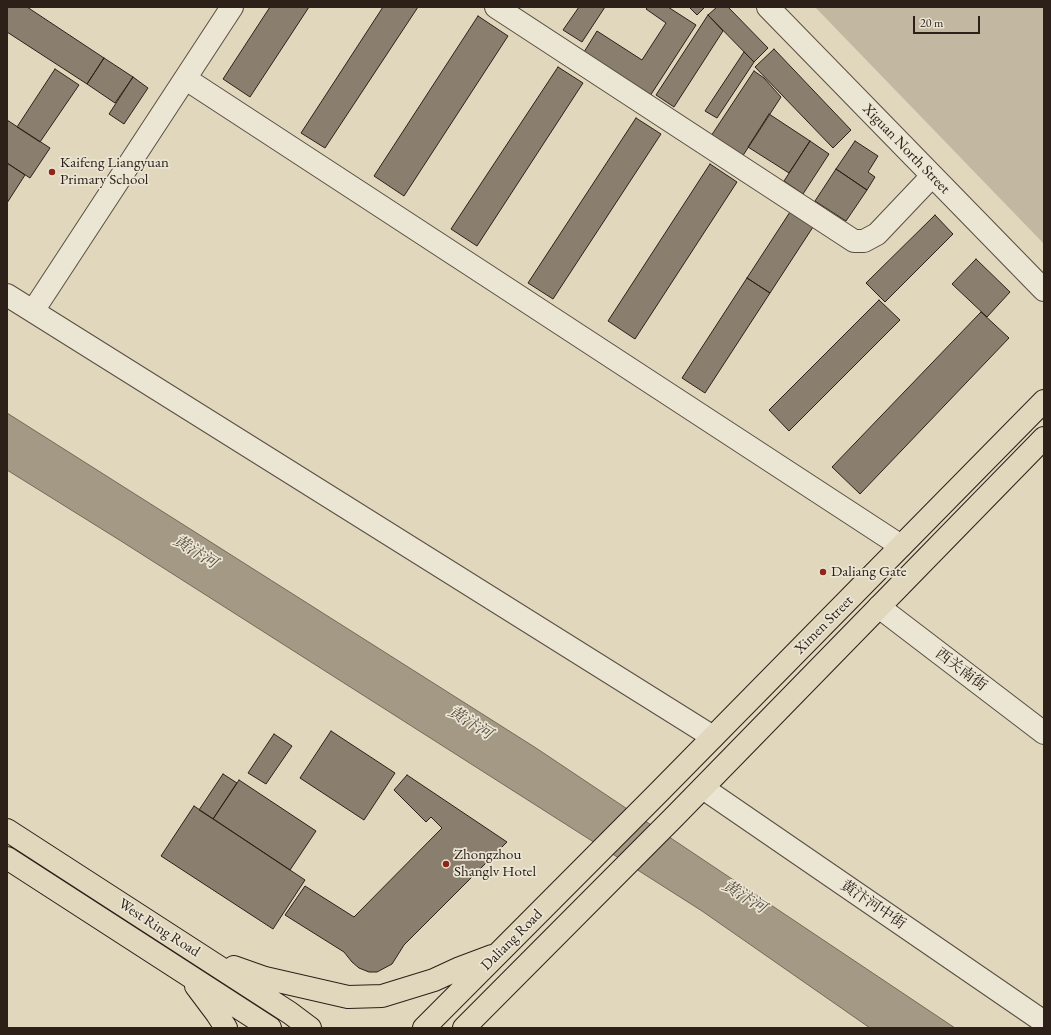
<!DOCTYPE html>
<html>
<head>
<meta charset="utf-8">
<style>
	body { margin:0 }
	#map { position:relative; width:1051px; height:1035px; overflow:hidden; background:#e0d7bd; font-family:"EB Garamond",serif }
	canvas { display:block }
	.frame { position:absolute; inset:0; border:8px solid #2d2018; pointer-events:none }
	.scale { position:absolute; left:913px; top:16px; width:67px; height:18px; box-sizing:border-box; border:2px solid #2d2018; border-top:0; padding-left:5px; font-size:12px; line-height:14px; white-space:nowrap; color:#2d2018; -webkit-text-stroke:3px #ebe5d4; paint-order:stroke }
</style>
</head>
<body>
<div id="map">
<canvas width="1051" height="1035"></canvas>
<div class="frame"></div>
<div class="scale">20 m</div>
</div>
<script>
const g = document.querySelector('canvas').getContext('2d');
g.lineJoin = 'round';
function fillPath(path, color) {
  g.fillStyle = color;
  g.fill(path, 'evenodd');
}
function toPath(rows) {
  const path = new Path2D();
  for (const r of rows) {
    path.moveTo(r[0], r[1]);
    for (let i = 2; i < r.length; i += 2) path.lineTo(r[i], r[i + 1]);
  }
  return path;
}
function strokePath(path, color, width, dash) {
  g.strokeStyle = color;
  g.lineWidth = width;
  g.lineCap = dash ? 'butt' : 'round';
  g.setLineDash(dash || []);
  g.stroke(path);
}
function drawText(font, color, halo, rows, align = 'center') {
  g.font = font + ' "EB Garamond","Noto Serif SC",serif';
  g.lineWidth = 3.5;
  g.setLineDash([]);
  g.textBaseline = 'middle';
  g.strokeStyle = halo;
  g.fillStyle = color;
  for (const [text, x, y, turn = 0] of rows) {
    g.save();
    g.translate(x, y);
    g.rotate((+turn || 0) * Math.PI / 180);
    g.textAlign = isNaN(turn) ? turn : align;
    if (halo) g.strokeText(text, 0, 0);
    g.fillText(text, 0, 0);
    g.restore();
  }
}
fillPath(toPath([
	[815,7,1044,7,1044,244]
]), '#c2b8a1');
const water = toPath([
	[7,413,536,748,955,1028,870,1028,702,911,121,541,7,470,7,413]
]);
fillPath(water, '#a39985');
strokePath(water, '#746959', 1);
const building = toPath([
	[7,7,27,7,104,58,87,84,7,32,7,7],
	[270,7,309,7,250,97,223,79,270,7],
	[383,7,418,7,325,148,301,133,383,7],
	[579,7,605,7,582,42,563,30,579,7],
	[648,7,668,7,696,25,650,96,584,52,597,31,642,60,666,23,646,9,648,7],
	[689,7,705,7,697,15,689,7],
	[717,7,728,7,768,48,754,62,708,15,717,7],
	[708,15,723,31,674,107,656,95,708,15],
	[478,16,508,36,404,196,374,176,478,16],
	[774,49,851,130,833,148,755,67,774,49],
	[744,52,754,62,717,118,705,111,744,52],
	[104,58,133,77,115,103,87,84,104,58],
	[558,67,583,83,477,246,451,229,558,67],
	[55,69,79,85,40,142,17,127,55,69],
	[754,71,764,78,781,97,742,157,711,136,754,71],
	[133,77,148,88,124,124,109,114,133,77],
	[769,114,810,141,789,173,748,147,769,114],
	[636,118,661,134,553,299,528,283,636,118],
	[7,120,50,148,30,178,7,163,7,120],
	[810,141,829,154,803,194,784,181,810,141],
	[855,141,878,156,868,172,875,177,867,190,836,169,855,141],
	[7,163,25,175,7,203,7,163],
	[710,164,737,182,635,339,608,321,710,164],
	[836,169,867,190,846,221,815,201,836,169],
	[790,212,813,227,770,293,747,278,790,212],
	[935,215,953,234,885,302,866,283,935,215],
	[976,259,1010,292,987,317,952,284,976,259],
	[747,278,770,293,705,393,682,378,747,278],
	[879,300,900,320,789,431,769,410,879,300],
	[981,312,1009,338,860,494,832,467,981,312],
	[331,731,395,773,364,820,300,778,331,731],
	[274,734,292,746,266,784,248,773,274,734],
	[223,774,237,783,213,819,199,810,223,774],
	[407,775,507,842,404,945,392,964,377,972,369,972,359,968,352,962,344,952,285,915,305,886,354,917,442,828,431,817,426,822,394,790,407,775],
	[239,780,316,831,290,870,213,819,239,780],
	[194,806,305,880,273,929,161,856,194,806]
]);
fillPath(building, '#8a7f6e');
strokePath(building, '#2d2018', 1);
const minor = toPath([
	[496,7,854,241,864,241,877,234,932,176],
	[768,7,1044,290],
	[186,79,901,546],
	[7,295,713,737],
	[33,311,232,7],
	[879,607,1044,733],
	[703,788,1044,1022]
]);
const major = toPath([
	[7,830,290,1013,310,1028],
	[7,858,270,1028],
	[234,967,265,978,348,997,382,996,434,980,460,968,492,956],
	[196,986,217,1014,226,1028],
	[424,1028,660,791,1044,401],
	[464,1028,675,816,1044,438]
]);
strokePath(minor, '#5a4e41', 24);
strokePath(major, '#2d2018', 24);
strokePath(minor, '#ebe5d4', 22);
strokePath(major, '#e0d7bd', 22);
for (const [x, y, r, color] of [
	[52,172,4,"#8f2418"],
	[823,572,4,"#8f2418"],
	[446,864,4,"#8f2418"]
]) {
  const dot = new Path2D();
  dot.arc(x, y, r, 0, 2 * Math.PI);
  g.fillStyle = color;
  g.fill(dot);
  strokePath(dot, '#ebe5d4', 1.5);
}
drawText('15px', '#2d2018', '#ebe5d4', [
	["Xiguan North Street",906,149,46],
	["Ximen Street",824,625,-45],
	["西关南街",961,670,37],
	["黄汴河中街",873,905,34],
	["West Ring Road",159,928,33],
	["Daliang Road",512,940,-45]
]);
drawText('15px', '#2d2018', '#ebe5d4', [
	["Kaifeng Liangyuan",60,163],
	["Primary School",60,180],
	["Daliang Gate",831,572],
	["Zhongzhou",454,855],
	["Shanglv Hotel",454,872]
], 'left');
drawText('italic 16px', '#564a3e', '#ebe5d4', [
	["黄汴河",195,552,32],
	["黄汴河",470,723,32],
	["黄汴河",744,897,32]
]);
</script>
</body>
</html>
